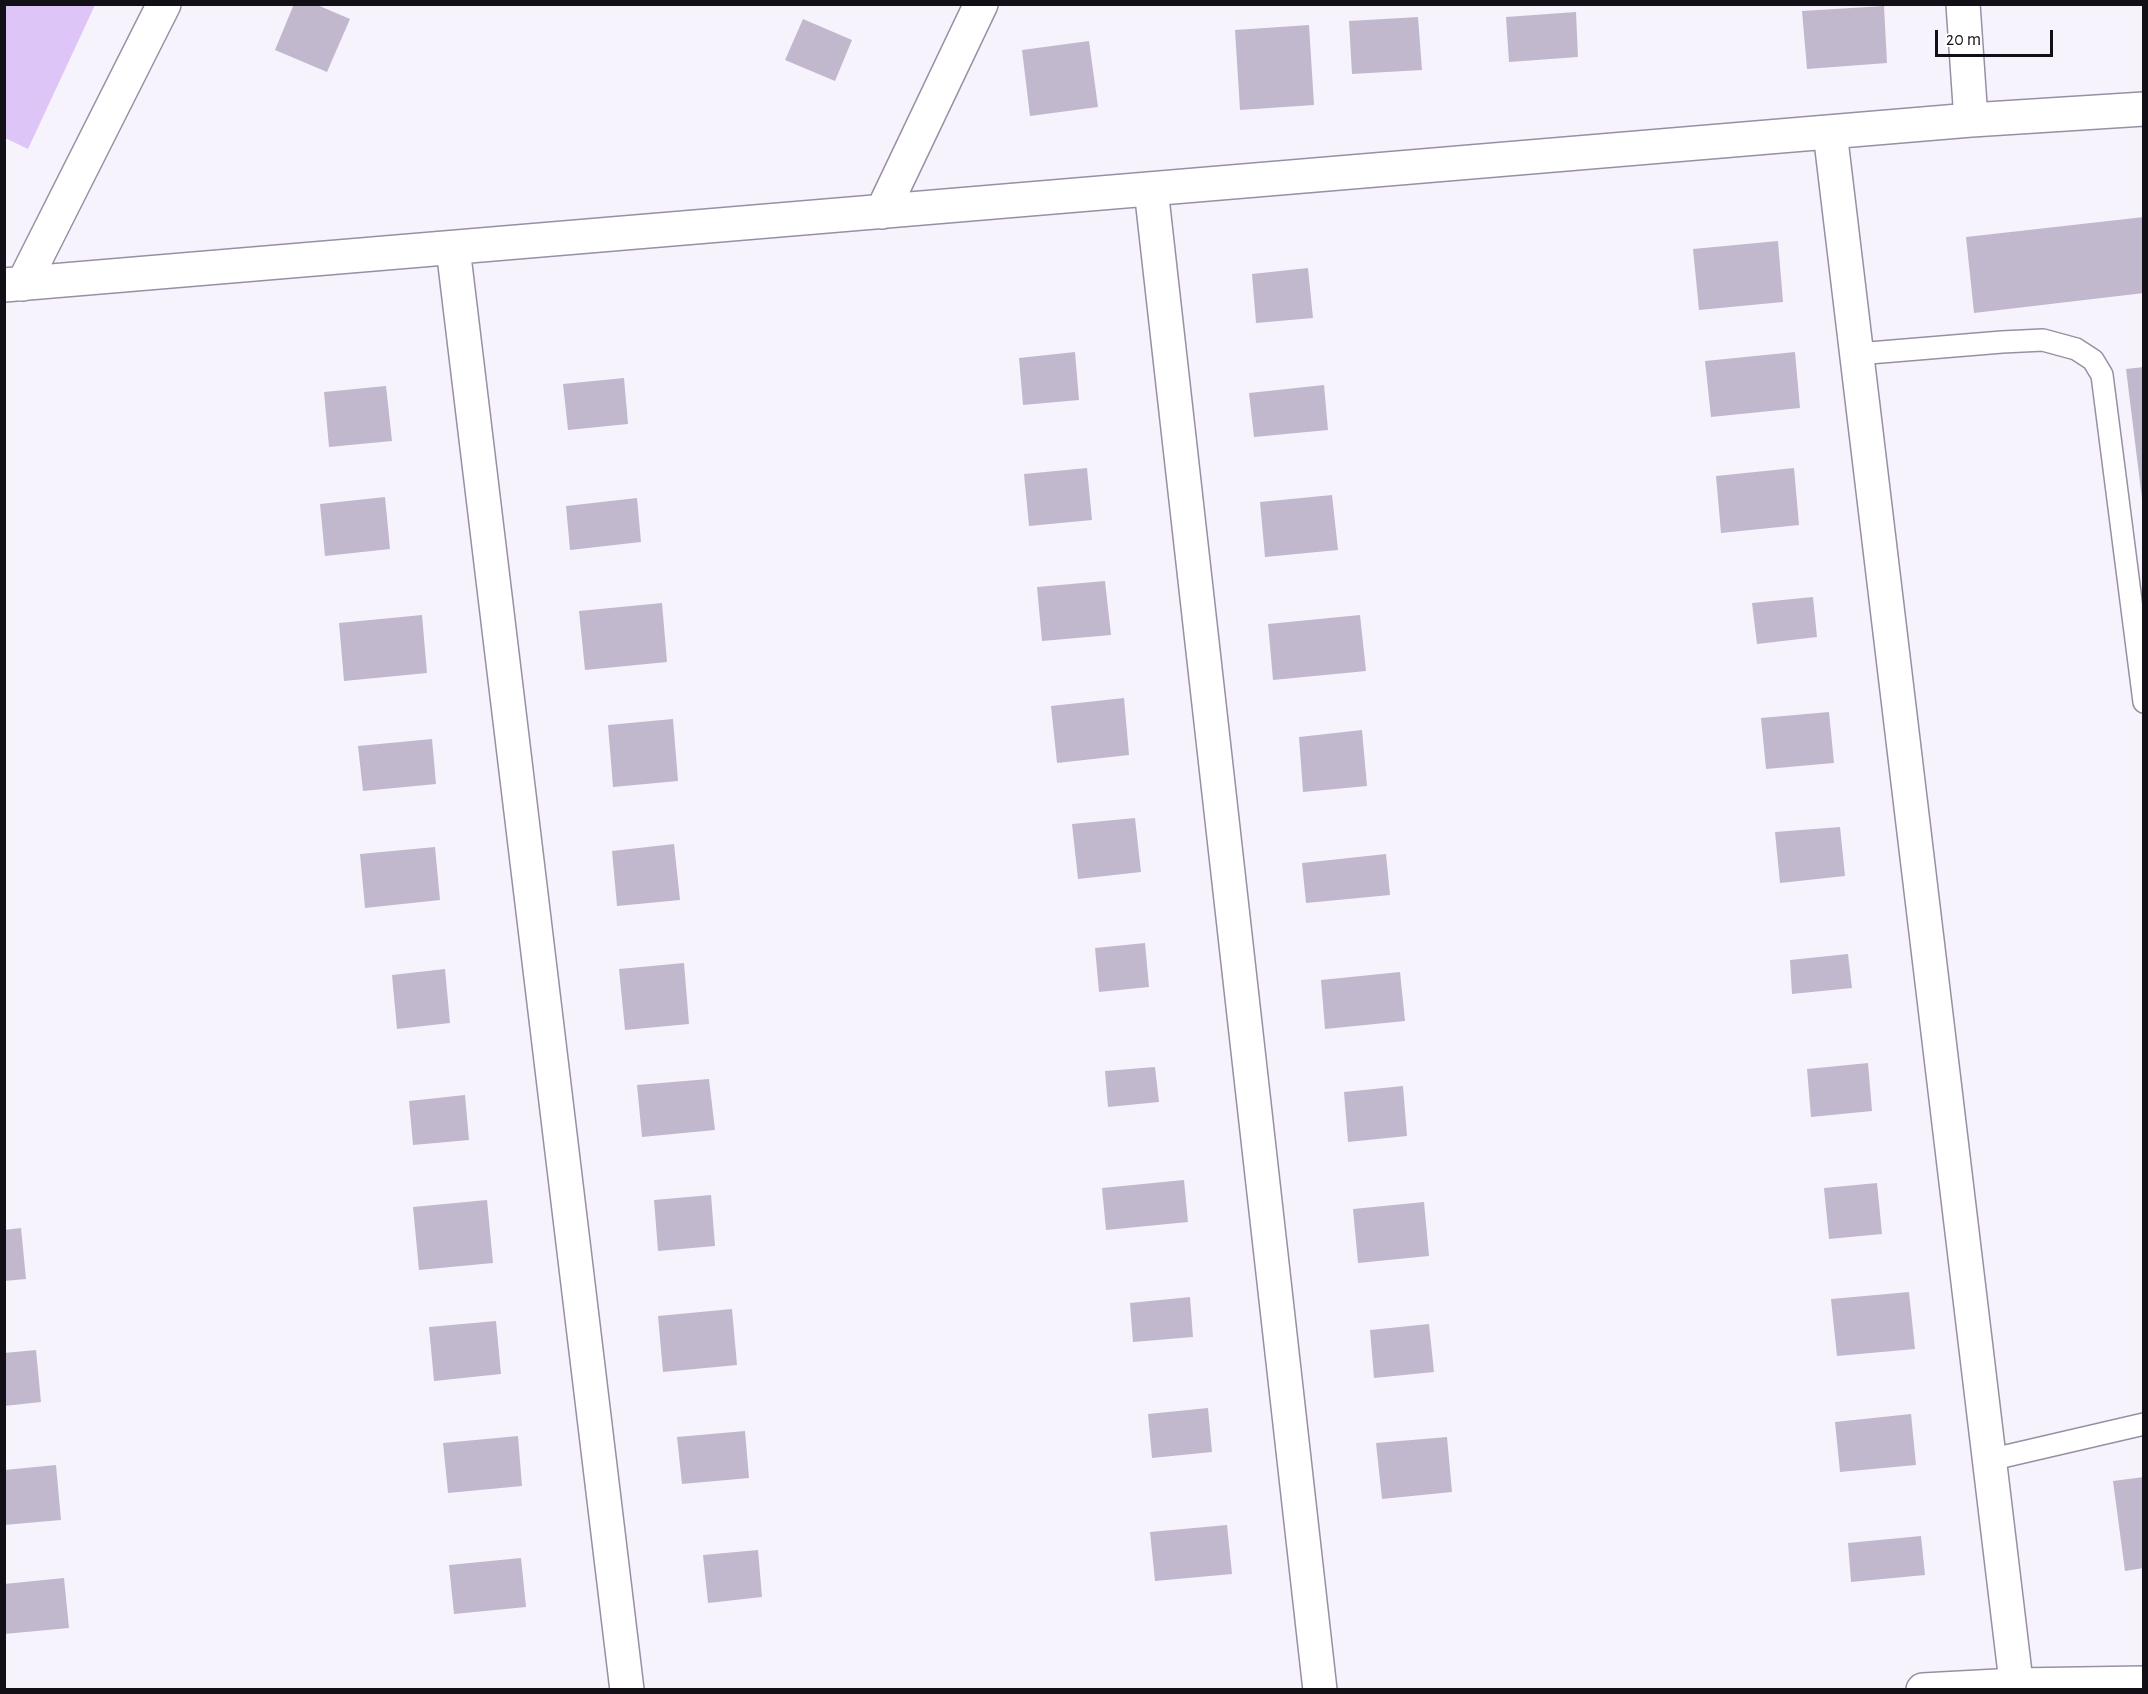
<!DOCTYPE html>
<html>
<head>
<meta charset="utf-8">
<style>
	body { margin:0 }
	#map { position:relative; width:2148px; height:1694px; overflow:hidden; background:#f7f3fc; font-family:"Alegreya Sans",sans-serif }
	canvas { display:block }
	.frame { position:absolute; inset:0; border:6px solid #120f16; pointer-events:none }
	.scale { position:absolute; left:1935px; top:30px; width:118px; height:27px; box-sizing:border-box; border:3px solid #120f16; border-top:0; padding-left:8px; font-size:18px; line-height:21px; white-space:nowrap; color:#120f16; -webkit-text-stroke:4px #fff; paint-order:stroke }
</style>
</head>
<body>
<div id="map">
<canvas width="2148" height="1694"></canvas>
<div class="frame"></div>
<div class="scale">20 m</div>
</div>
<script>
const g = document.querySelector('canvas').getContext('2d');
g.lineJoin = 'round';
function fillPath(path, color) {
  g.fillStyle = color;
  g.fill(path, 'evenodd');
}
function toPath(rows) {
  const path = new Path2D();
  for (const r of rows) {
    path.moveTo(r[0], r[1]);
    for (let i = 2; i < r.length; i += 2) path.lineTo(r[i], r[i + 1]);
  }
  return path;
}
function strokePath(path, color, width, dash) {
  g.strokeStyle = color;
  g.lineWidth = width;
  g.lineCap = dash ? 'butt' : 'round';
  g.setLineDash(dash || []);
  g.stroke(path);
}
fillPath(toPath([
	[5,4,95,5,28,149,5,138]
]), '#ddc5f7');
fillPath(toPath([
	[294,4,315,4,350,19,327,72,275,50],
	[1884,6,1887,63,1807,69,1802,11],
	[1576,12,1578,57,1509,62,1506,17],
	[1418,17,1422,70,1352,74,1349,21],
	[803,19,852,40,835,81,785,60],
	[1309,25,1314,105,1240,110,1235,30],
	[1089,41,1098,107,1030,116,1022,50],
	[2144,217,2144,293,1974,313,1966,237],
	[1778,241,1783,302,1699,310,1693,249],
	[1308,268,1313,318,1256,323,1252,274],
	[1075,352,1079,400,1023,405,1019,358],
	[1795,352,1800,408,1711,417,1705,361],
	[2144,367,2144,499,2142,499,2126,369],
	[624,378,628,424,568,430,563,384],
	[1324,385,1328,430,1254,437,1249,393],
	[386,386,392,441,329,447,324,392],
	[1087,468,1092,520,1029,526,1024,474],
	[1794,468,1799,525,1721,533,1716,476],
	[1332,495,1338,550,1265,557,1260,502],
	[385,497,390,549,325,556,320,504],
	[637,498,641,542,570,550,566,506],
	[1105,581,1111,635,1042,641,1037,587],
	[1813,597,1817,637,1757,644,1752,603],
	[662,603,667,662,585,670,579,611],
	[422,615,427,673,344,681,339,623],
	[1360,615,1366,671,1273,680,1268,624],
	[1124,698,1129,755,1057,763,1051,706],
	[1829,712,1834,763,1766,769,1761,718],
	[673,719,678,781,613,787,608,725],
	[1362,730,1367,786,1303,792,1299,737],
	[432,739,436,784,363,791,358,746],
	[1135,818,1141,872,1078,879,1072,824],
	[1840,827,1845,876,1780,883,1775,832],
	[674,844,680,900,617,906,612,851],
	[435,847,440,900,365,908,360,854],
	[1386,854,1390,895,1306,903,1302,863],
	[1145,943,1149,987,1099,992,1095,948],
	[1848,954,1852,988,1792,994,1790,960],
	[684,963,689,1024,625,1030,619,969],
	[445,969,450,1023,397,1029,392,975],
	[1400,972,1405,1021,1325,1029,1321,980],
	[1868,1063,1872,1111,1811,1117,1807,1069],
	[1155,1067,1159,1102,1108,1107,1105,1071],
	[709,1079,715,1130,642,1137,637,1085],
	[1403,1086,1407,1136,1348,1142,1344,1092],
	[465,1095,469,1140,413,1145,409,1101],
	[1184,1180,1188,1222,1106,1230,1102,1188],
	[1877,1183,1882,1234,1829,1239,1824,1188],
	[711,1195,715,1246,658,1251,654,1200],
	[487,1200,493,1263,419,1270,413,1207],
	[1424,1202,1429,1256,1358,1263,1353,1209],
	[21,1228,26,1279,4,1281,4,1230],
	[1909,1292,1915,1349,1837,1356,1831,1299],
	[1190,1297,1193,1337,1133,1342,1130,1303],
	[732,1309,737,1365,663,1372,658,1316],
	[496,1321,501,1374,434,1381,429,1327],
	[1429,1324,1434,1372,1374,1378,1370,1330],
	[36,1350,41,1402,4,1406,4,1353],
	[1208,1408,1212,1452,1152,1458,1148,1414],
	[1911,1414,1916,1465,1840,1472,1835,1422],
	[745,1431,749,1478,682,1484,677,1437],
	[518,1436,522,1486,448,1493,443,1443],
	[1447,1437,1452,1492,1382,1499,1376,1443],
	[56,1465,61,1520,4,1525,4,1470],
	[2144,1477,2144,1568,2125,1571,2113,1481],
	[1227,1525,1232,1574,1155,1581,1150,1532],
	[1921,1536,1925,1575,1851,1582,1848,1543],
	[758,1550,762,1597,708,1603,703,1555],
	[521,1558,526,1607,454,1614,449,1565],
	[64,1578,69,1628,4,1634,4,1584]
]), '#c2b8ce');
const service = toPath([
	[1857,354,2002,342,2043,340,2076,349,2093,360,2102,375,2144,702],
	[1989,1460,2144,1424]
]);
const minor = toPath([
	[1963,4,1971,120],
	[1830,132,2017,1690],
	[1151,189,1320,1690],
	[882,212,981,4],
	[453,248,627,1690],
	[23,284,164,4],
	[4,285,1971,120,2144,109]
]);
const tertiary = toPath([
	[1923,1690,2016,1685,2144,1683]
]);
strokePath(service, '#998fa4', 24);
strokePath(minor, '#998fa4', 36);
strokePath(tertiary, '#998fa4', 36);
strokePath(service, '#fff', 21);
strokePath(minor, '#fff', 33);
strokePath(tertiary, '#fff', 33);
</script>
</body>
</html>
